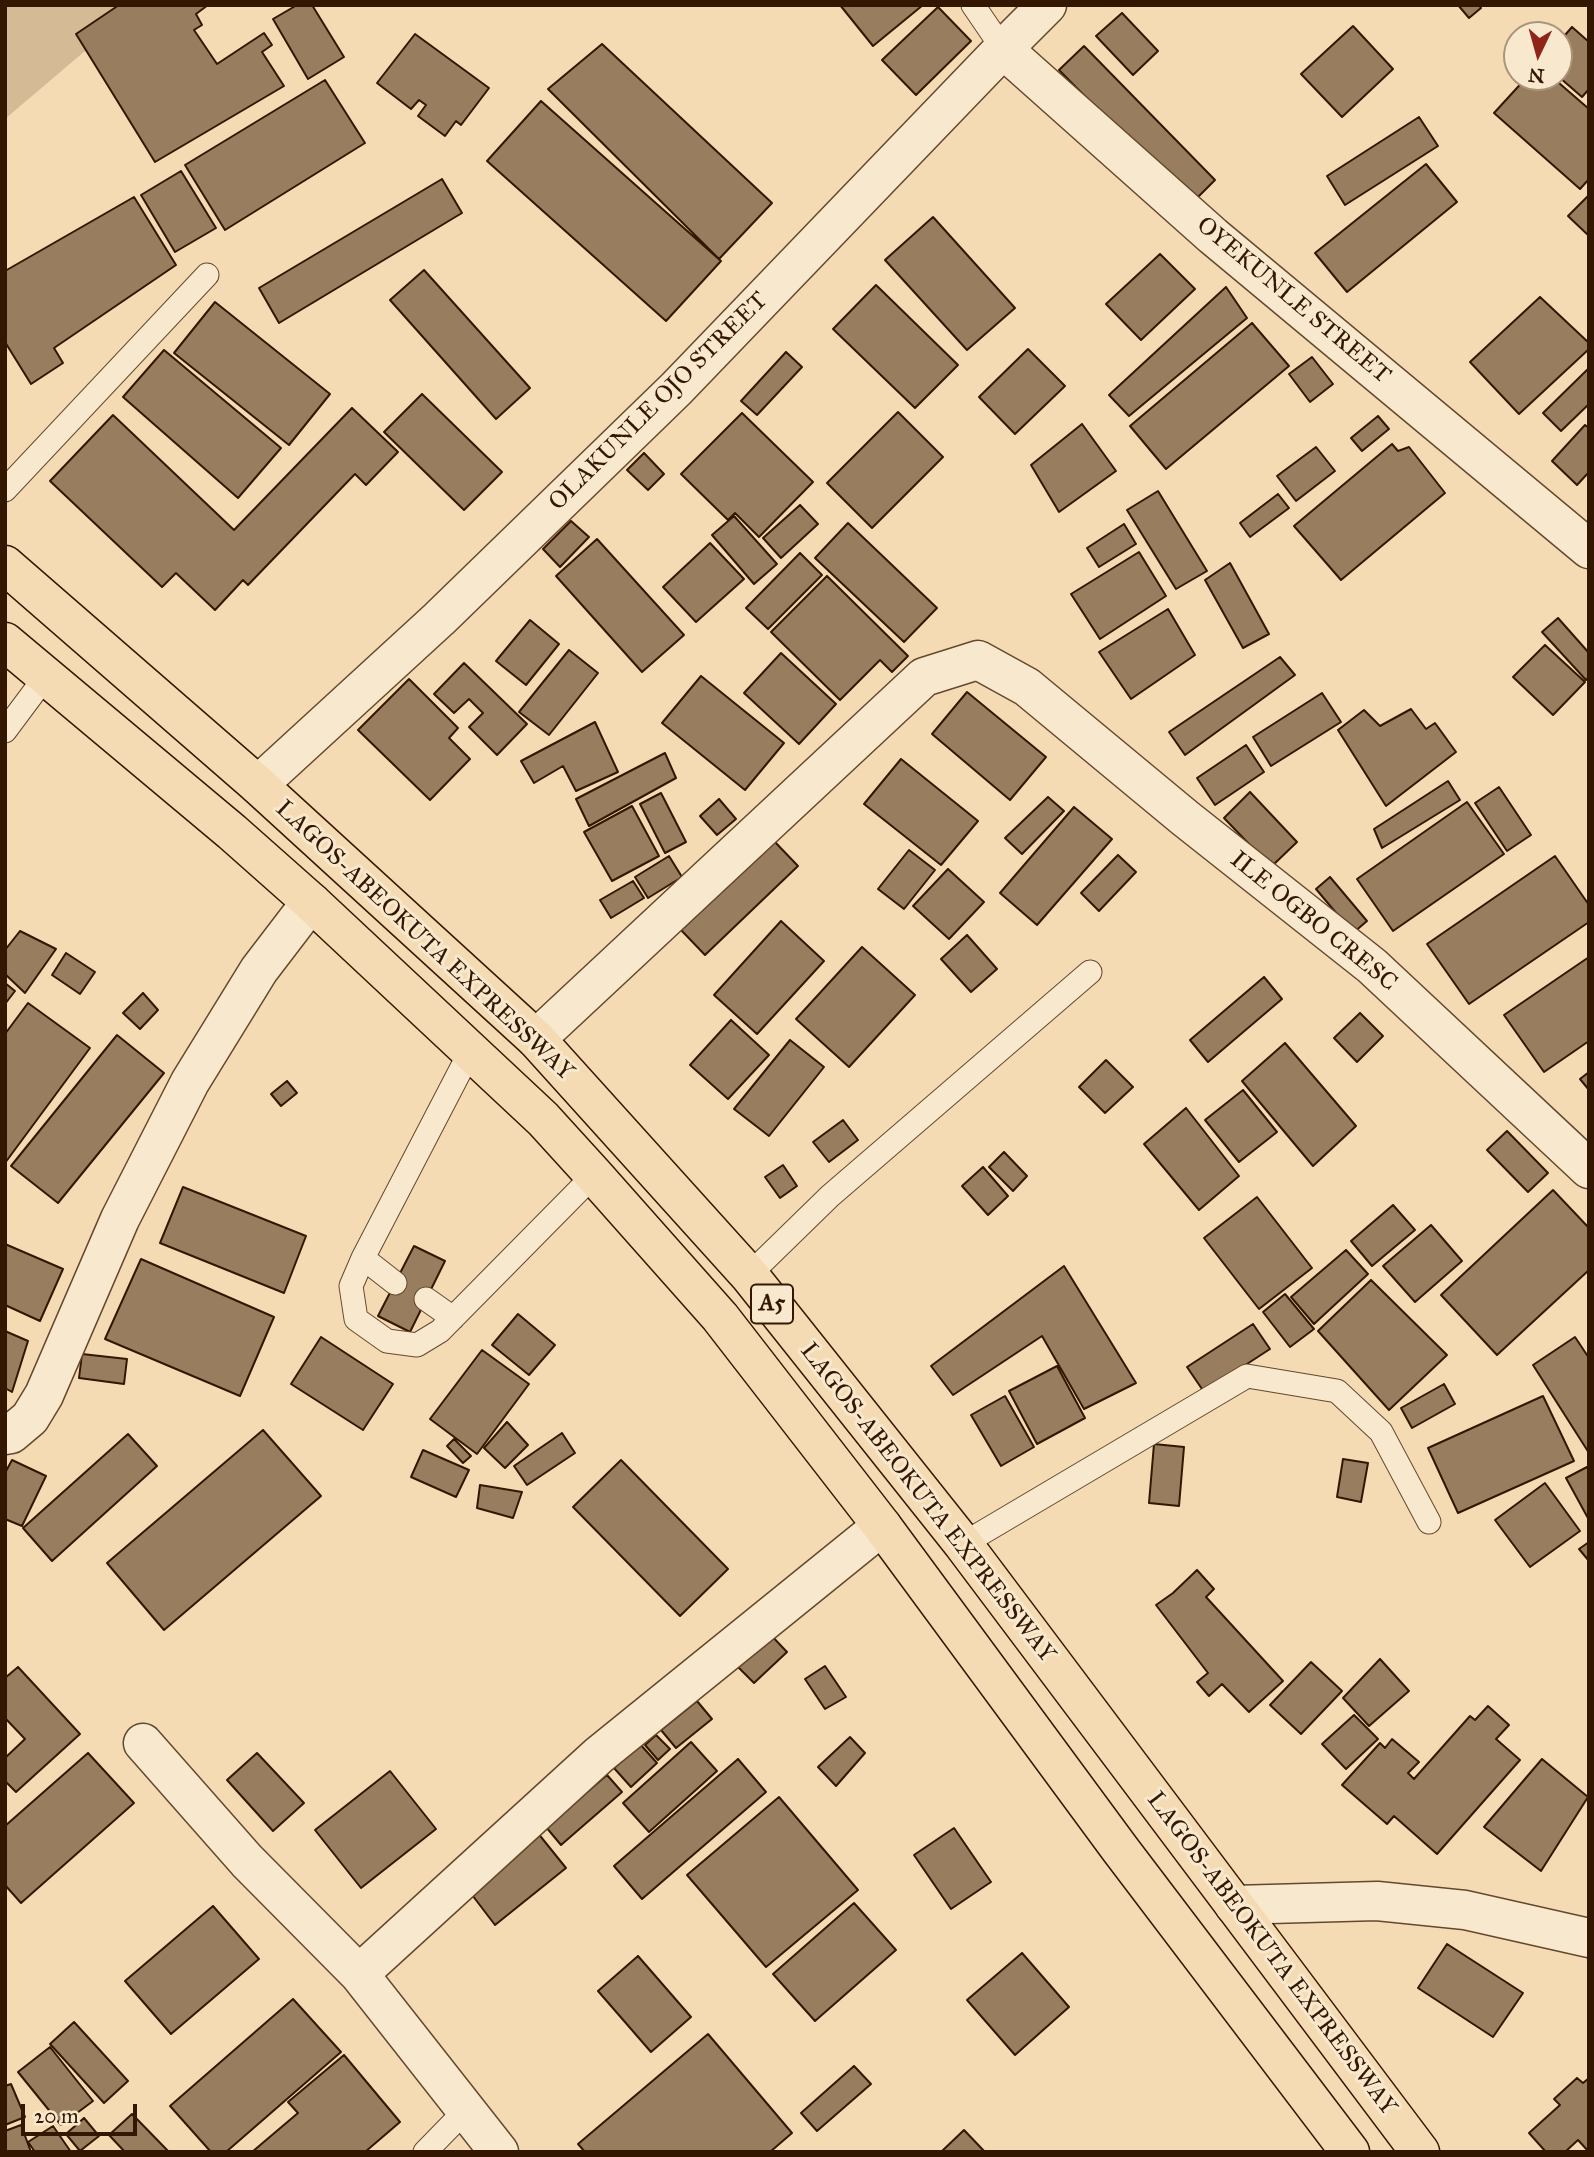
<!DOCTYPE html>
<html>
<head>
<meta charset="utf-8">
<style>
	body { margin:0 }
	#map { position:relative; width:1594px; height:2157px; overflow:hidden; background:#f5dbb3; font-family:"IM FELL Great Primer",serif }
	canvas { display:block }
	.frame { position:absolute; inset:0; border:7px solid #341701; pointer-events:none }
	.north { position:absolute; left:1503px; top:21px; width:70px; height:70px; box-sizing:border-box; background:#f8e8ce; border:2px solid #aa947c; border-radius:50%; rotate:185deg; font-size:19px; font-weight:700; line-height:28px; text-align:center; color:#341701 }
	.north::after { content:''; display:block; margin:auto; width:24px; height:32px; background:#8f2418; clip-path:polygon(50% 0,100% 100%,50% 72%,0 100%) }
	.scale { position:absolute; left:21px; top:2104px; width:116px; height:32px; box-sizing:border-box; border:4px solid #341701; border-top:0; padding-left:9px; font-size:21px; line-height:24px; white-space:nowrap; color:#341701; -webkit-text-stroke:5px #f8e8ce; paint-order:stroke }
</style>
</head>
<body>
<div id="map">
<canvas width="1594" height="2157"></canvas>
<div class="frame"></div>
<div class="north">N</div>
<div class="scale">20 m</div>
</div>
<script>
const g = document.querySelector('canvas').getContext('2d');
g.lineJoin = 'round';
function fillPath(path, color) {
  g.fillStyle = color;
  g.fill(path, 'evenodd');
}
function toPath(rows) {
  const path = new Path2D();
  for (const r of rows) {
    path.moveTo(r[0], r[1]);
    for (let i = 2; i < r.length; i += 2) path.lineTo(r[i], r[i + 1]);
  }
  return path;
}
function strokePath(path, color, width, dash) {
  g.strokeStyle = color;
  g.lineWidth = width;
  g.lineCap = dash ? 'butt' : 'round';
  g.setLineDash(dash || []);
  g.stroke(path);
}
function drawText(font, color, halo, rows, align = 'center') {
  g.font = font + ' "IM FELL Great Primer",serif';
  g.lineWidth = 6;
  g.setLineDash([]);
  g.textBaseline = 'middle';
  g.strokeStyle = halo;
  g.fillStyle = color;
  for (const [text, x, y, turn = 0] of rows) {
    g.save();
    g.translate(x, y);
    g.rotate((+turn || 0) * Math.PI / 180);
    g.textAlign = isNaN(turn) ? turn : align;
    if (halo) g.strokeText(text, 0, 0);
    g.fillText(text, 0, 0);
    g.restore();
  }
}
fillPath(toPath([
	[5,5,139,5,5,119]
]), '#d4ba95');
const building = toPath([
	[119,5,208,5,196,14,202,25,194,30,217,64,264,33,272,45,262,52,284,86,155,162,76,34,119,5],
	[297,5,312,5,344,57,308,79,273,19,297,5],
	[840,5,923,5,873,46,840,5],
	[1458,5,1479,5,1481,8,1469,18,1458,5],
	[938,7,971,41,916,95,882,60,938,7],
	[1122,13,1158,51,1133,75,1096,36,1122,13],
	[1353,26,1393,69,1342,117,1301,74,1353,26],
	[1572,27,1589,42,1589,89,1582,97,1559,77,1559,42,1572,27],
	[415,34,489,88,461,125,456,121,445,136,418,116,426,105,419,100,411,109,377,83,415,34],
	[602,44,772,203,719,259,548,89,602,44],
	[1084,46,1215,180,1191,204,1059,70,1084,46],
	[1527,77,1552,77,1589,109,1589,179,1580,189,1494,113,1527,77],
	[325,80,365,143,225,230,185,165,325,80],
	[541,101,721,261,666,321,487,161,541,101],
	[1419,117,1438,146,1345,205,1327,176,1419,117],
	[1426,164,1457,202,1347,292,1315,253,1426,164],
	[181,171,216,228,175,252,141,195,181,171],
	[442,179,462,213,279,323,259,288,442,179],
	[1589,195,1589,236,1568,216,1589,195],
	[134,197,176,265,54,348,63,363,31,384,5,342,5,271,134,197],
	[933,217,1015,308,967,350,885,260,933,217],
	[1160,254,1195,289,1141,340,1106,304,1160,254],
	[424,270,530,388,496,419,390,300,424,270],
	[876,285,958,365,915,408,833,329,876,285],
	[1226,287,1247,318,1129,416,1109,395,1226,287],
	[1540,297,1589,343,1589,349,1519,414,1470,362,1540,297],
	[215,302,330,394,289,445,174,353,215,302],
	[1252,323,1289,366,1166,469,1130,426,1252,323],
	[1028,349,1065,386,1015,434,979,397,1028,349],
	[164,350,281,448,238,498,123,397,164,350],
	[786,352,802,367,757,415,741,401,786,352],
	[1312,357,1333,384,1310,402,1289,374,1312,357],
	[1589,368,1589,404,1561,431,1543,413,1589,368],
	[422,394,502,472,464,510,384,432,422,394],
	[352,408,398,452,366,485,355,474,248,585,243,580,215,610,176,573,162,587,50,481,113,415,234,530,352,408],
	[898,412,943,457,872,528,827,483,898,412],
	[742,413,813,482,759,537,735,513,728,520,681,474,742,413],
	[1378,416,1389,429,1362,451,1351,438,1378,416],
	[1082,424,1116,471,1059,512,1031,465,1082,424],
	[1585,425,1589,428,1589,472,1577,485,1552,461,1585,425],
	[1392,444,1398,451,1409,447,1445,493,1341,580,1294,526,1392,444],
	[1316,447,1335,471,1296,501,1277,476,1316,447],
	[644,453,664,474,648,490,627,470,644,453],
	[1158,491,1207,571,1176,589,1127,510,1158,491],
	[1278,494,1289,508,1250,537,1240,523,1278,494],
	[800,505,818,524,781,558,763,538,800,505],
	[734,516,777,564,754,584,712,535,734,516],
	[571,521,589,537,560,567,543,549,571,521],
	[848,523,937,608,904,642,815,558,848,523],
	[1124,524,1136,544,1099,567,1087,548,1124,524],
	[597,539,684,635,642,672,556,576,597,539],
	[710,543,744,579,696,622,663,587,710,543],
	[1139,552,1166,596,1100,639,1071,594,1139,552],
	[800,553,822,575,768,629,746,608,800,553],
	[1230,563,1269,634,1243,648,1205,580,1230,563],
	[827,576,908,656,892,672,880,660,840,700,771,632,827,576],
	[1168,609,1195,655,1131,699,1099,652,1168,609],
	[1558,618,1589,653,1589,677,1586,680,1542,632,1558,618],
	[530,620,559,644,526,685,496,661,530,620],
	[1545,645,1585,682,1553,715,1513,677,1545,645],
	[569,650,598,673,549,735,519,712,569,650],
	[781,653,836,704,799,744,744,693,781,653],
	[1280,657,1295,675,1185,755,1169,732,1280,657],
	[464,663,527,724,497,755,469,727,483,713,469,699,454,713,434,694,464,663],
	[701,676,784,743,745,790,662,723,701,676],
	[409,679,458,728,449,738,470,759,430,800,358,730,409,679],
	[967,692,1046,757,1010,800,932,734,967,692],
	[1322,693,1341,722,1271,766,1253,737,1322,693],
	[1411,709,1426,729,1435,723,1456,752,1386,806,1338,730,1364,710,1380,726,1411,709],
	[595,722,618,772,576,791,563,766,534,783,521,761,595,722],
	[1246,745,1264,772,1215,805,1197,778,1246,745],
	[665,753,676,778,589,826,576,799,665,753],
	[901,759,978,821,941,865,864,804,901,759],
	[1448,781,1460,800,1382,848,1374,829,1448,781],
	[1499,787,1531,835,1507,851,1475,803,1499,787],
	[1250,792,1297,842,1271,867,1224,818,1250,792],
	[661,793,686,842,665,853,640,804,661,793],
	[1048,797,1064,811,1022,854,1005,838,1048,797],
	[719,799,736,819,717,835,700,816,719,799],
	[1467,802,1504,854,1393,931,1357,879,1467,802],
	[632,806,659,856,612,881,584,832,632,806],
	[1074,807,1112,839,1037,925,1000,893,1074,807],
	[774,841,798,866,705,955,681,930,774,841],
	[909,850,935,870,904,909,878,889,909,850],
	[1118,855,1136,872,1099,911,1081,893,1118,855],
	[669,856,682,877,648,898,635,877,669,856],
	[1555,856,1589,905,1589,922,1469,1004,1427,944,1555,856],
	[948,869,984,902,949,939,913,906,948,869],
	[1330,877,1367,921,1353,933,1316,889,1330,877],
	[633,881,644,898,611,918,600,900,633,881],
	[781,921,824,961,757,1034,714,995,781,921],
	[20,931,56,949,25,993,5,974,5,950,20,931],
	[967,935,997,969,971,992,941,959,967,935],
	[862,947,915,995,849,1067,796,1019,862,947],
	[66,953,95,972,80,994,52,975,66,953],
	[1589,957,1589,1041,1544,1072,1504,1015,1589,957],
	[1264,977,1282,999,1208,1062,1190,1040,1264,977],
	[5,983,15,991,5,1004,5,983],
	[143,993,158,1010,140,1029,123,1013,143,993],
	[28,1003,90,1048,5,1163,5,1034,28,1003],
	[1360,1013,1383,1036,1357,1062,1334,1038,1360,1013],
	[731,1020,769,1055,728,1099,690,1065,731,1020],
	[117,1035,164,1073,58,1203,11,1166,117,1035],
	[790,1040,824,1067,769,1136,734,1109,790,1040],
	[1285,1043,1356,1126,1313,1166,1242,1081,1285,1043],
	[1106,1060,1133,1087,1105,1113,1079,1087,1106,1060],
	[1589,1072,1589,1090,1580,1079,1589,1072],
	[287,1081,297,1093,281,1106,271,1094,287,1081],
	[1243,1090,1277,1132,1239,1162,1205,1120,1243,1090],
	[1186,1108,1239,1176,1199,1210,1144,1144,1186,1108],
	[843,1120,858,1140,829,1162,813,1142,843,1120],
	[1507,1131,1548,1173,1528,1192,1487,1150,1507,1131],
	[1004,1152,1027,1176,1013,1191,989,1167,1004,1152],
	[783,1165,797,1186,780,1198,765,1177,783,1165],
	[983,1167,1008,1196,988,1215,962,1186,983,1167],
	[183,1187,306,1236,284,1293,160,1243,183,1187],
	[1553,1190,1589,1228,1589,1270,1497,1355,1441,1295,1553,1190],
	[1257,1197,1312,1268,1259,1309,1204,1238,1257,1197],
	[1393,1205,1415,1230,1372,1266,1351,1241,1393,1205],
	[1431,1225,1462,1261,1415,1302,1383,1266,1431,1225],
	[5,1244,63,1269,40,1321,5,1305,5,1244],
	[414,1246,445,1261,410,1332,378,1316,414,1246],
	[1346,1250,1368,1274,1314,1324,1291,1297,1346,1250],
	[141,1259,274,1317,240,1396,105,1339,141,1259],
	[1064,1266,1136,1383,1084,1409,1042,1336,953,1395,931,1366,1064,1266],
	[1371,1280,1447,1355,1389,1410,1318,1331,1371,1280],
	[1285,1294,1314,1329,1290,1347,1263,1312,1285,1294],
	[518,1314,555,1345,529,1375,492,1345,518,1314],
	[1253,1324,1270,1349,1204,1392,1187,1367,1253,1324],
	[5,1331,28,1341,12,1392,5,1388,5,1331],
	[321,1337,393,1384,363,1430,291,1384,321,1337],
	[1575,1337,1589,1358,1589,1453,1533,1365,1575,1337],
	[482,1350,529,1384,477,1454,430,1419,482,1350],
	[82,1354,127,1359,124,1384,79,1378,82,1354],
	[1057,1366,1085,1418,1037,1444,1009,1391,1057,1366],
	[1444,1384,1455,1404,1412,1428,1401,1408,1444,1384],
	[1005,1396,1034,1447,1001,1466,971,1415,1005,1396],
	[1543,1396,1574,1461,1458,1513,1428,1448,1543,1396],
	[507,1422,528,1445,505,1468,484,1448,507,1422],
	[263,1430,321,1496,164,1630,107,1563,263,1430],
	[562,1433,575,1453,527,1485,514,1466,562,1433],
	[128,1434,157,1466,52,1561,23,1528,128,1434],
	[454,1439,471,1456,463,1463,447,1446,454,1439],
	[1154,1444,1184,1447,1179,1506,1149,1503,1154,1444],
	[423,1450,469,1470,456,1497,411,1477,423,1450],
	[1343,1459,1368,1463,1361,1502,1337,1497,1343,1459],
	[12,1460,46,1476,22,1526,5,1519,5,1473,12,1460],
	[621,1460,728,1569,680,1616,573,1507,621,1460],
	[1587,1467,1589,1471,1589,1520,1566,1478,1587,1467],
	[1545,1483,1580,1531,1530,1567,1495,1520,1545,1483],
	[480,1485,522,1492,513,1518,477,1508,480,1485],
	[1589,1542,1589,1561,1579,1549,1589,1542],
	[1197,1570,1214,1589,1206,1597,1283,1681,1249,1712,1222,1684,1209,1696,1197,1682,1208,1673,1156,1605,1173,1593,1197,1570],
	[768,1632,787,1652,754,1683,734,1663,768,1632],
	[1380,1659,1409,1691,1369,1726,1343,1698,1380,1659],
	[1311,1662,1342,1691,1301,1734,1270,1705,1311,1662],
	[825,1666,846,1697,825,1709,805,1679,825,1666],
	[18,1667,80,1734,16,1792,5,1781,5,1758,25,1739,5,1718,5,1678,18,1667],
	[697,1701,712,1719,676,1748,661,1730,697,1701],
	[1488,1706,1509,1725,1496,1739,1520,1760,1437,1854,1394,1816,1387,1824,1342,1785,1380,1743,1385,1748,1392,1739,1419,1762,1408,1773,1414,1779,1470,1716,1475,1720,1488,1706],
	[1354,1715,1378,1739,1346,1769,1322,1744,1354,1715],
	[656,1735,670,1749,658,1760,645,1745,656,1735],
	[850,1737,865,1753,836,1786,818,1767,850,1737],
	[691,1742,717,1771,649,1832,623,1803,691,1742],
	[640,1744,657,1763,631,1787,614,1768,640,1744],
	[88,1753,134,1803,21,1903,5,1885,5,1826,88,1753],
	[257,1753,304,1803,273,1831,227,1780,257,1753],
	[738,1759,766,1792,642,1899,614,1866,738,1759],
	[1542,1759,1588,1797,1541,1871,1484,1827,1542,1759],
	[390,1771,436,1829,361,1888,315,1830,390,1771],
	[607,1775,622,1792,561,1845,546,1827,607,1775],
	[779,1797,858,1890,766,1967,687,1875,779,1797],
	[954,1828,991,1882,951,1909,914,1855,954,1828],
	[537,1832,566,1868,495,1925,466,1887,537,1832],
	[854,1903,896,1950,815,2021,773,1974,854,1903],
	[213,1906,259,1959,171,2034,125,1981,213,1906],
	[1447,1944,1523,1993,1493,2037,1418,1988,1447,1944],
	[1022,1953,1069,2007,1015,2055,967,2000,1022,1953],
	[638,1956,691,2017,651,2052,598,1991,638,1956],
	[293,1999,341,2052,226,2152,211,2152,170,2106,293,1999],
	[74,2022,128,2081,104,2103,50,2044,74,2022],
	[708,2034,792,2133,770,2152,585,2152,578,2144,708,2034],
	[50,2047,93,2101,61,2125,18,2072,50,2047],
	[344,2055,400,2122,365,2152,252,2152,298,2113,288,2102,344,2055],
	[854,2066,871,2084,817,2131,801,2113,854,2066],
	[1577,2078,1583,2083,1589,2078,1589,2152,1578,2140,1565,2152,1546,2152,1529,2133,1560,2105,1554,2099,1577,2078],
	[11,2084,25,2117,5,2125,5,2086,11,2084],
	[132,2114,169,2152,125,2152,109,2135,132,2114],
	[84,2118,99,2136,80,2151,66,2134,84,2118],
	[21,2125,31,2152,5,2152,5,2131,21,2125],
	[53,2126,71,2152,35,2152,28,2142,53,2126],
	[964,2130,985,2152,941,2152,964,2130]
]);
fillPath(building, '#987d5e');
strokePath(building, '#341701', 2);
const service = toPath([
	[973,5,1003,49],
	[5,490,207,275],
	[5,731,46,676],
	[470,1052,363,1258,351,1286,356,1319,387,1341,417,1345,440,1331,594,1175],
	[363,1258,395,1283],
	[749,1275,830,1196,1090,972],
	[426,1299,453,1318],
	[963,1544,1247,1376,1337,1391,1381,1432,1429,1522],
	[425,2152,465,2111]
]);
const minor = toPath([
	[1003,49,1213,236,1589,549],
	[258,785,439,619,676,389,1003,49,1047,5],
	[536,1039,924,677,978,660,1027,687,1185,818,1372,966,1589,1169],
	[5,1435,11,1434,30,1418,44,1395,120,1219,190,1082,259,970,311,902],
	[143,1743,247,1861,359,1974,499,2152],
	[1234,1905,1377,1901,1465,1910,1589,1938],
	[359,1974,599,1755,882,1526]
]);
const trunk = toPath([
	[5,565,258,785,536,1039,749,1275,963,1544,1420,2152],
	[5,642,232,832,311,902,543,1119,594,1175,720,1317,882,1526,1120,1849,1350,2152]
]);
strokePath(service, '#64482e', 25);
strokePath(minor, '#64482e', 41);
strokePath(trunk, '#341701', 41);
strokePath(service, '#f8e8ce', 23);
strokePath(minor, '#f8e8ce', 38);
strokePath(trunk, '#f5dbb3', 38);
for (const [x, y, w] of [
	[772,1304,42]
]) {
  const box = new Path2D();
  box.roundRect(x - w / 2, y - 19.5, w, 39, 5);
  g.fillStyle = '#f8e8ce';
  g.fill(box);
  strokePath(box, '#341701', 2);
}
drawText('bold 23px', '#341701', null, [
	["A5",772,1304]
]);
drawText('24px', '#341701', '#f8e8ce', [
	["OYEKUNLE STREET",1293,301,40],
	["OLAKUNLE OJO STREET",659,402,-45],
	["ILE OGBO CRESC",1313,922,39],
	["LAGOS-ABEOKUTA EXPRESSWAY",424,941,43],
	["LAGOS-ABEOKUTA EXPRESSWAY",927,1503,52],
	["LAGOS-ABEOKUTA EXPRESSWAY",1271,1954,53]
]);
</script>
</body>
</html>
